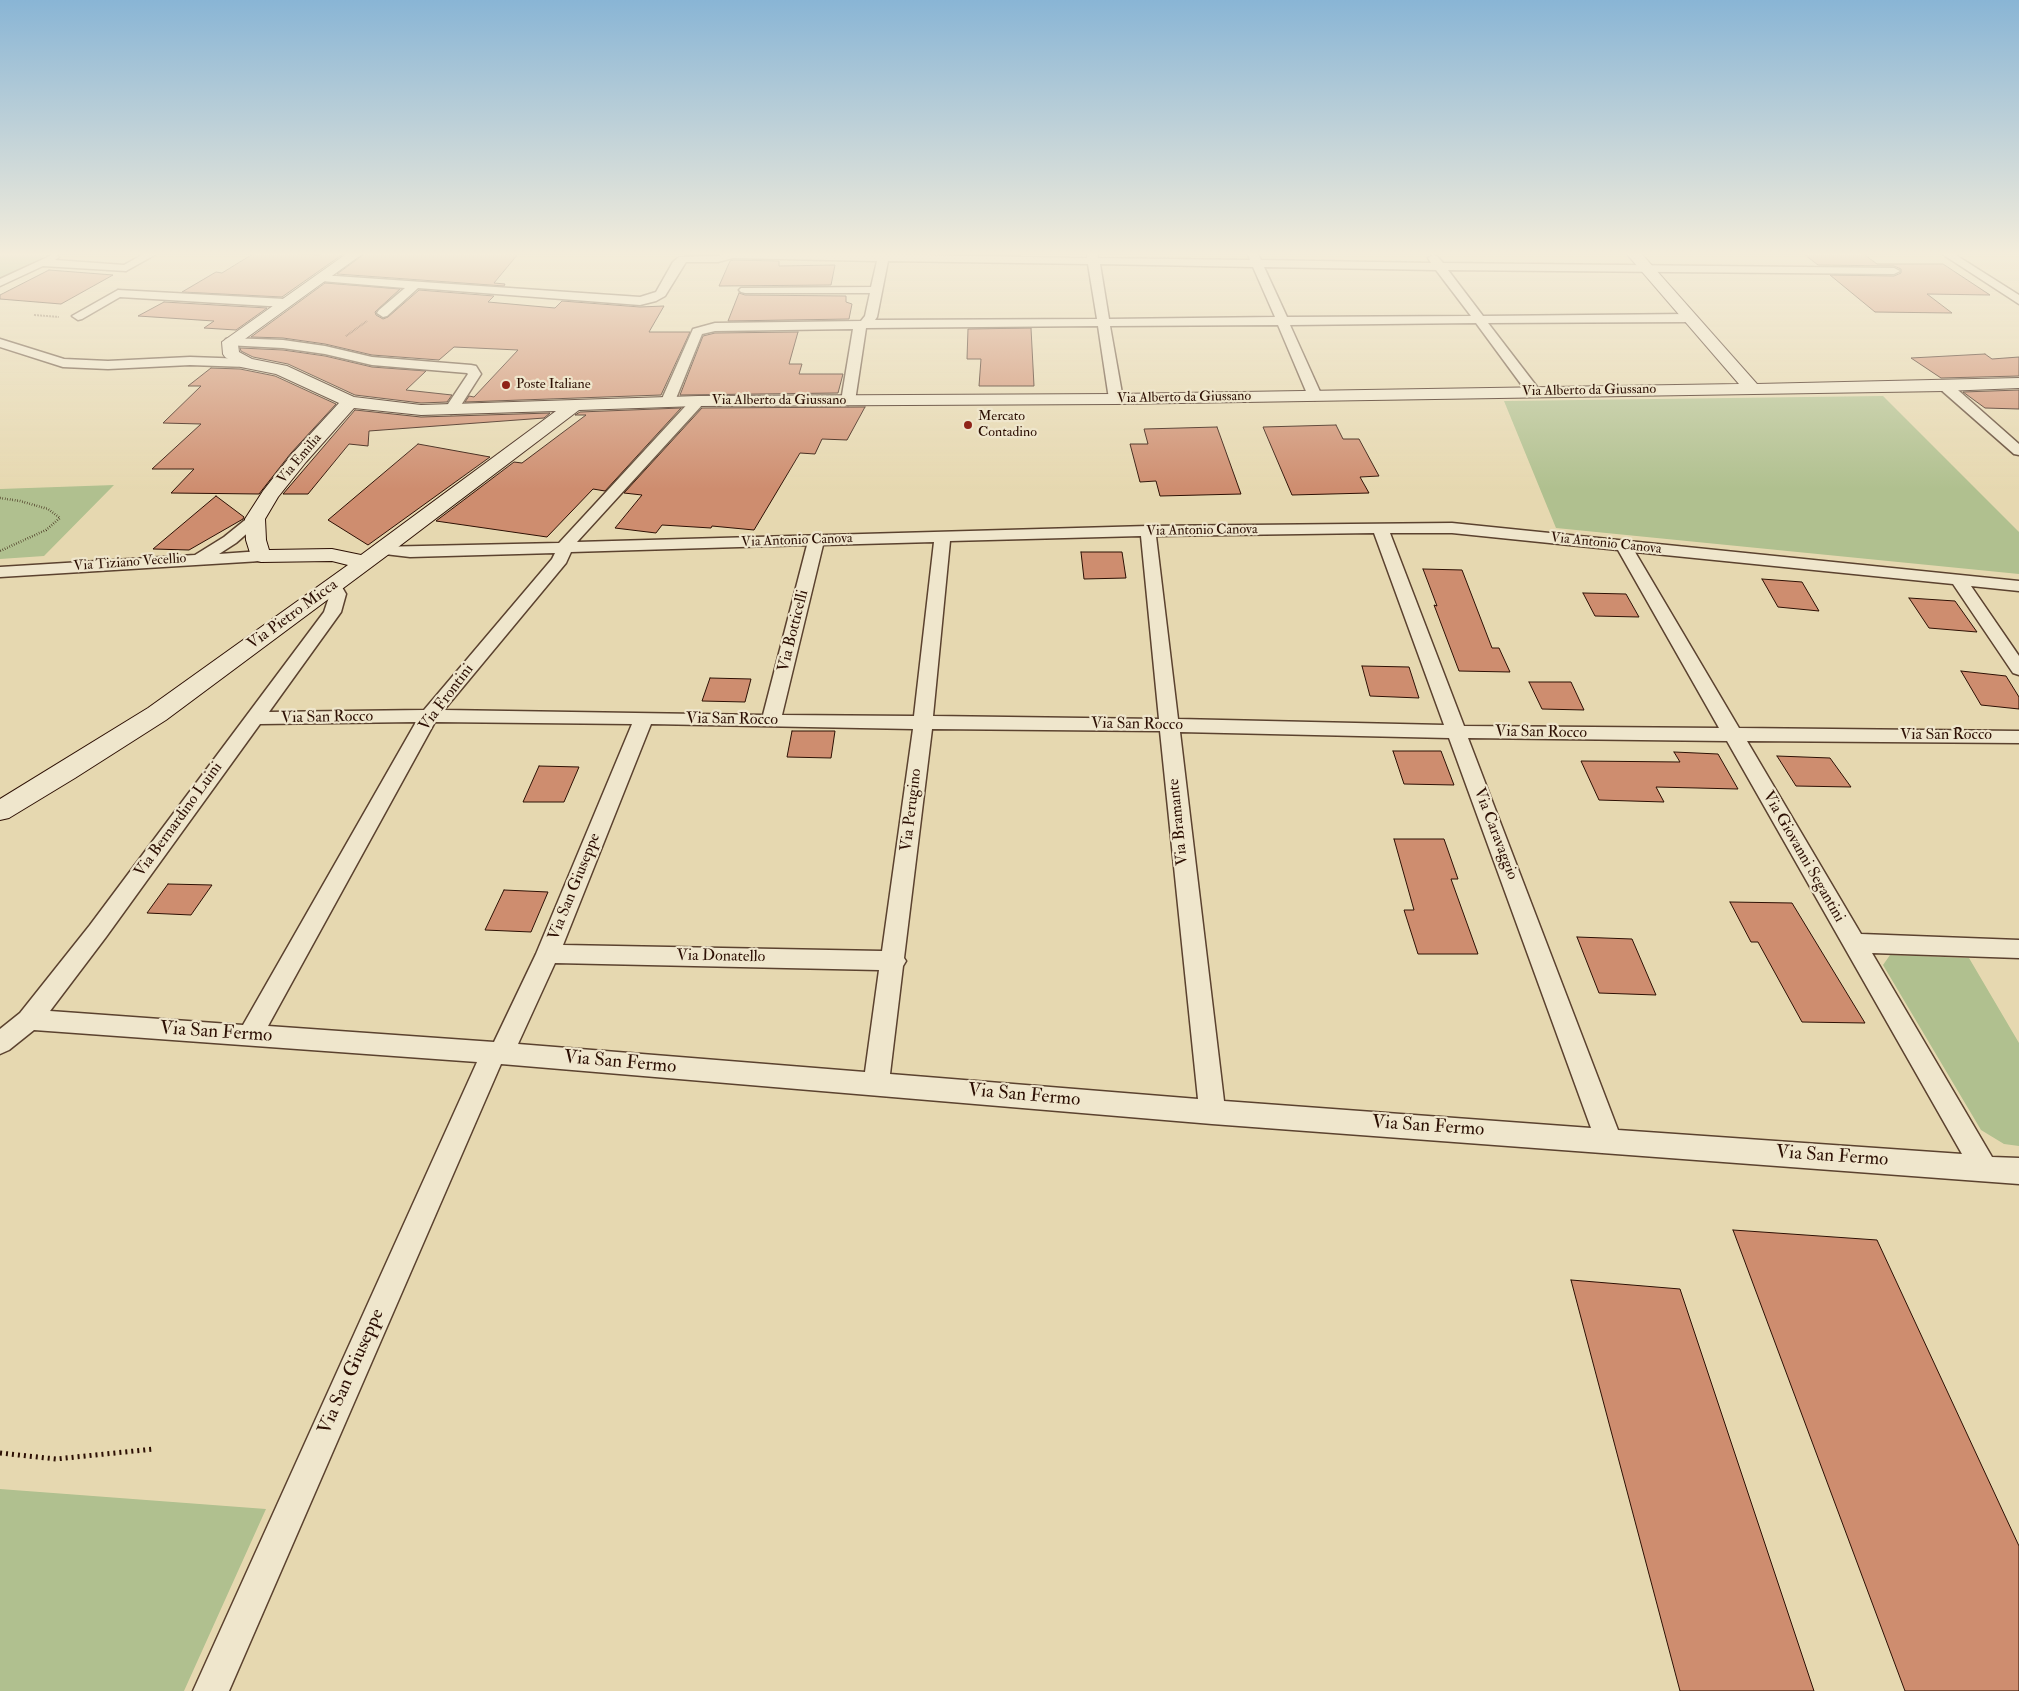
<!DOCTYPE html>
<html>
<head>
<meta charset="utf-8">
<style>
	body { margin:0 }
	canvas { display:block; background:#e6d8b0 }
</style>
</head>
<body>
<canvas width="2019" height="1691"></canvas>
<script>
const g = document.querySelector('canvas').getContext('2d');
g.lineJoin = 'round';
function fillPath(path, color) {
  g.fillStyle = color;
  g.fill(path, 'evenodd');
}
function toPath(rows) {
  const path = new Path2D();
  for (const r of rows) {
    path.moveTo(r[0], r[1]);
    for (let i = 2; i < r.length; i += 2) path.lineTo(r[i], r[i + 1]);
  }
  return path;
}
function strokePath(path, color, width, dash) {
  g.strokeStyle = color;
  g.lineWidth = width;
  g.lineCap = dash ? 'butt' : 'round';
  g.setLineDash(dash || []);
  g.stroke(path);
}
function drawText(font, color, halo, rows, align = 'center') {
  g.font = font + ' "IM FELL Double Pica",serif';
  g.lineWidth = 4.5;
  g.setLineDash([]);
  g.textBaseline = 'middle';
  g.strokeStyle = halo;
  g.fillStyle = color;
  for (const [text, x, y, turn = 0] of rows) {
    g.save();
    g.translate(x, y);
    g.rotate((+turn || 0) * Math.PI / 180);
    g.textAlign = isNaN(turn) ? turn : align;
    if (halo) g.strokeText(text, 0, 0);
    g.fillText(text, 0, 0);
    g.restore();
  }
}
fillPath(toPath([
	[0,252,54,252,0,279],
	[1883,396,2019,532,2019,574,1556,528,1504,401],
	[114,485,44,556,0,559,0,489],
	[1890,955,1969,958,2019,1043,2019,1146,2004,1144,1981,1130,1883,965],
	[0,1489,266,1509,184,1691,0,1691]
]), '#b0c08f');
const building = toPath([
	[256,252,320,255,324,252,346,252,282,297,182,292,216,272,222,273,256,252],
	[367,252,507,252,505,254,518,254,494,283,505,284,504,286,337,274,367,252],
	[1801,252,1861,252,1877,264,1943,264,1990,295,1927,294,1952,313,1875,312,1830,275,1894,276,1901,273,1901,269,1894,266,1818,265,1801,252],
	[733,260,779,261,779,266,835,265,831,285,719,286,730,261,733,260],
	[49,270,113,275,61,304,0,299,0,295,49,270],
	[325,283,400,289,375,312,376,315,383,319,388,317,419,290,494,296,488,302,555,308,562,301,640,307,664,306,649,332,690,332,661,395,465,402,469,396,474,397,518,350,454,347,439,360,372,355,325,344,283,338,251,337,325,283],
	[739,293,745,295,846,296,846,302,852,304,849,319,728,321,739,293],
	[164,302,267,308,236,330,204,328,214,321,138,316,164,302],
	[1031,328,1034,386,979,386,981,359,967,359,968,329,1031,328],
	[798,332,789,364,802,364,799,374,843,374,838,393,680,395,703,336,715,333,798,332],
	[240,348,283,350,325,356,372,367,426,371,406,390,452,395,447,402,421,403,355,395,288,364,253,357,241,351,240,348],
	[1985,354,1992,359,2019,357,2019,376,1941,378,1911,358,1985,354],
	[211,368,240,369,275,376,336,404,291,453,259,494,171,493,194,469,152,469,201,424,163,423,201,386,188,386,211,368],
	[2019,390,2019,409,1985,408,1963,392,2019,390],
	[865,407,847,440,822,439,815,454,800,453,754,530,712,526,711,528,662,525,656,533,615,528,642,495,624,493,702,408,865,407],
	[681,408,605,491,593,489,547,537,436,521,514,462,522,463,586,415,575,415,580,412,681,408],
	[355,410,421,417,550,413,544,418,369,431,368,446,349,444,308,494,283,494,355,410],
	[1336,425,1343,439,1359,439,1379,476,1360,477,1369,493,1292,495,1263,427,1336,425],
	[1217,427,1241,494,1160,496,1156,481,1140,482,1130,444,1148,444,1144,429,1217,427],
	[418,444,490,457,368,545,328,520,418,444],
	[216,496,244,517,243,519,189,550,153,549,216,496],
	[1081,552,1122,552,1126,578,1084,579,1081,552],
	[1423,569,1462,570,1492,648,1499,648,1510,672,1459,671,1434,605,1437,606,1423,569],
	[1762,579,1802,582,1819,611,1778,607,1762,579],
	[1583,593,1626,594,1639,617,1595,616,1583,593],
	[1909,598,1955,601,1977,632,1929,628,1909,598],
	[1362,666,1409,667,1419,698,1370,696,1362,666],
	[1961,671,2006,676,2019,697,2019,709,1981,705,1961,671],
	[710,678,751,679,745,702,702,701,710,678],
	[1529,682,1571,682,1584,710,1542,709,1529,682],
	[792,731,835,731,831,758,787,757,792,731],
	[1393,751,1441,751,1454,785,1404,784,1393,751],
	[1674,752,1718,754,1738,789,1656,787,1664,802,1599,800,1581,761,1680,762,1674,752],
	[1777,756,1830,758,1851,787,1796,786,1777,756],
	[539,766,579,767,564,802,523,802,539,766],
	[1394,839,1444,839,1458,879,1451,879,1478,954,1418,954,1404,910,1414,910,1394,839],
	[168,884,212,885,191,915,147,913,168,884],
	[504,890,548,892,531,932,485,930,504,890],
	[1730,902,1792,903,1865,1023,1802,1022,1758,942,1751,942,1730,902],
	[1577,937,1632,939,1656,995,1599,993,1577,937],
	[1733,1230,1877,1240,2019,1546,2019,1691,1905,1691,1733,1230],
	[1571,1280,1680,1289,1814,1691,1680,1691,1571,1280]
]);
fillPath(building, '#ce8d6f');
strokePath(building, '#2d1004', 1);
const street = toPath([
	[147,252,160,252,126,271,43,266,0,286,0,279,54,254,59,257,55,260,124,265,147,252],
	[732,252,1087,258,1087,252,1097,252,1098,258,1250,260,1247,252,1257,252,1261,260,1431,263,1428,258,1433,255,1437,256,1443,263,1894,268,1900,271,1894,274,1448,270,1483,316,1689,314,1695,318,1689,322,1488,323,1541,392,1534,396,1529,395,1476,323,1290,325,1322,396,1315,400,1308,396,1278,325,1110,326,1123,399,1116,403,1109,399,1098,326,866,328,855,401,848,405,841,401,853,329,715,331,702,334,675,401,668,405,661,401,693,329,715,323,861,321,865,316,870,293,745,293,741,292,739,290,741,288,871,287,877,261,733,258,718,262,686,262,665,296,656,301,640,305,418,288,387,316,383,317,377,313,379,310,405,288,321,281,315,278,321,275,640,297,656,292,673,262,679,257,718,256,732,252],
	[888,261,1088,264,1097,319,875,320,877,317,888,261],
	[1100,264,1253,267,1275,317,1109,319,1100,264],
	[1264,267,1436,270,1471,316,1287,317,1264,267],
	[1939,252,1951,252,2019,295,2019,304,1939,252],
	[118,290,285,299,291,303,285,307,120,297,82,319,78,320,72,316,118,290],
	[230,338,283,340,325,346,372,357,471,365,476,366,481,374,456,413,451,414,444,410,468,374,467,373,372,365,325,354,283,348,226,345,224,342,226,339,230,338],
	[0,339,64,359,108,361,190,357,247,359,253,363,247,367,190,365,108,369,63,367,0,347,0,339],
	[1945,382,1950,383,2019,444,2019,455,2014,454,1940,389,1938,386,1940,383,1945,382],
	[698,397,705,401,703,404,577,542,1148,526,1452,523,2019,581,2019,591,1971,586,2019,656,2019,675,2013,673,1953,584,1635,552,1739,728,2019,731,2019,743,1747,741,1861,934,2019,940,2019,958,1872,953,1992,1157,2019,1158,2019,1184,1212,1124,501,1064,229,1691,193,1691,477,1062,34,1030,9,1050,0,1054,0,1029,20,1013,90,925,324,612,330,594,325,586,327,582,339,582,346,594,341,612,269,712,424,710,552,559,555,553,410,557,376,553,374,550,376,547,559,543,693,398,698,397],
	[1374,533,1444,725,1178,719,1156,536,1374,533],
	[1390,533,1452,533,1618,550,1719,728,1464,726,1390,533],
	[1141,536,1159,719,933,716,950,541,1141,536],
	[934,542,914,716,782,715,823,545,934,542],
	[807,545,763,715,444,710,566,563,571,552,807,545],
	[416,722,243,1025,50,1011,106,937,260,724,416,722],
	[435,722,632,724,536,954,494,1042,268,1026,435,722],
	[651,724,913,729,882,951,563,945,651,724],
	[932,729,1160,731,1198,1099,890,1074,903,966,906,961,904,958,932,729],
	[1180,732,1449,738,1591,1128,1224,1101,1180,732],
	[1468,738,1727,741,1962,1154,1618,1130,1468,738],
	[555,963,879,970,865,1072,518,1044,555,963],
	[255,514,260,516,263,519,260,522,236,543,219,554,261,551,267,553,269,556,267,559,261,561,0,577,0,567,195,555,224,537,250,516,255,514]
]);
const secondary = toPath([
	[349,252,365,252,238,344,239,352,252,359,287,366,354,397,421,405,698,396,1116,394,1739,384,1625,252,1640,252,1757,384,2019,378,2019,388,1945,391,1116,404,698,406,579,410,389,554,166,720,75,778,9,818,0,820,0,799,148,708,348,565,332,561,261,562,254,560,251,556,246,540,245,519,263,491,292,454,339,403,276,374,241,367,225,357,223,354,222,342,349,252],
	[354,408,421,415,556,411,361,555,332,549,269,550,266,540,265,519,278,497,306,462,354,408]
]);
strokePath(street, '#5b422f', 3);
strokePath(secondary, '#2d1004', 2);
strokePath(toPath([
	[34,315,59,317],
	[346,336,367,321]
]), '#2d1004', 2, [0.5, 1]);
strokePath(toPath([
	[0,498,20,501,48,509,60,518,46,530,0,551]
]), '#2d1004', 2.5, [0.5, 2]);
strokePath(toPath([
	[0,1453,56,1459,154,1449]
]), '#2d1004', 5, [2, 4]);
fillPath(street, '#efe6cc');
fillPath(secondary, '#efe6cc');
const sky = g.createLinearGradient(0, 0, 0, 489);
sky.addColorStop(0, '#89b5d5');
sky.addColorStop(0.52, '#f4eddb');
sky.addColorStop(1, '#f4eddb00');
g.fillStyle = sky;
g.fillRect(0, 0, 2019, 489);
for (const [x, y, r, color] of [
	[506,385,5,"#8f2418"],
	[968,425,5,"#8f2418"]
]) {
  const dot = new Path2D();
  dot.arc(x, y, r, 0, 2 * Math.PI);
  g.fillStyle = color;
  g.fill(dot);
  strokePath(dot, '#efe6cc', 2);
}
drawText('14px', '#2d1004', '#efe6cc', [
	["Poste Italiane",516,385],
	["Mercato",978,417],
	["Contadino",978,433]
], 'left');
drawText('14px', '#2d1004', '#efe6cc', [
	["Via Alberto da Giussano",1589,391,-1],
	["Via Alberto da Giussano",1184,398,-1],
	["Via Alberto da Giussano",779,401],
	["Via Emilia",300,459,-50],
	["Via Antonio Canova",1202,531,-1],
	["Via Antonio Canova",797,541,-2],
	["Via Antonio Canova",1606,544,6],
	["Via Tiziano Vecellio",130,563,-4]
]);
drawText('16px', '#2d1004', '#efe6cc', [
	["Via Pietro Micca",293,615,-36],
	["Via Botticelli",794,631,-76],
	["Via Frontini",447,698,-53],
	["Via San Rocco",327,718,-1],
	["Via San Rocco",732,720,1],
	["Via San Rocco",1137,725,1],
	["Via San Rocco",1541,733,1],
	["Via San Rocco",1946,736],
	["Via Perugino",912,810,-83],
	["Via Bernardino Luini",179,820,-54],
	["Via Bramante",1179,822,-96],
	["Via Caravaggio",1495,834,69],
	["Via Giovanni Segantini",1803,857,60],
	["Via San Giuseppe",575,887,-68],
	["Via Donatello",721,957,1]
]);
drawText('19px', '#2d1004', '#efe6cc', [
	["Via San Fermo",216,1033,4],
	["Via San Fermo",620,1063,5],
	["Via San Fermo",1024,1096,5],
	["Via San Fermo",1428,1127,4],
	["Via San Fermo",1832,1157,4],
	["Via San Giuseppe",352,1372,-66]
]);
</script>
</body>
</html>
